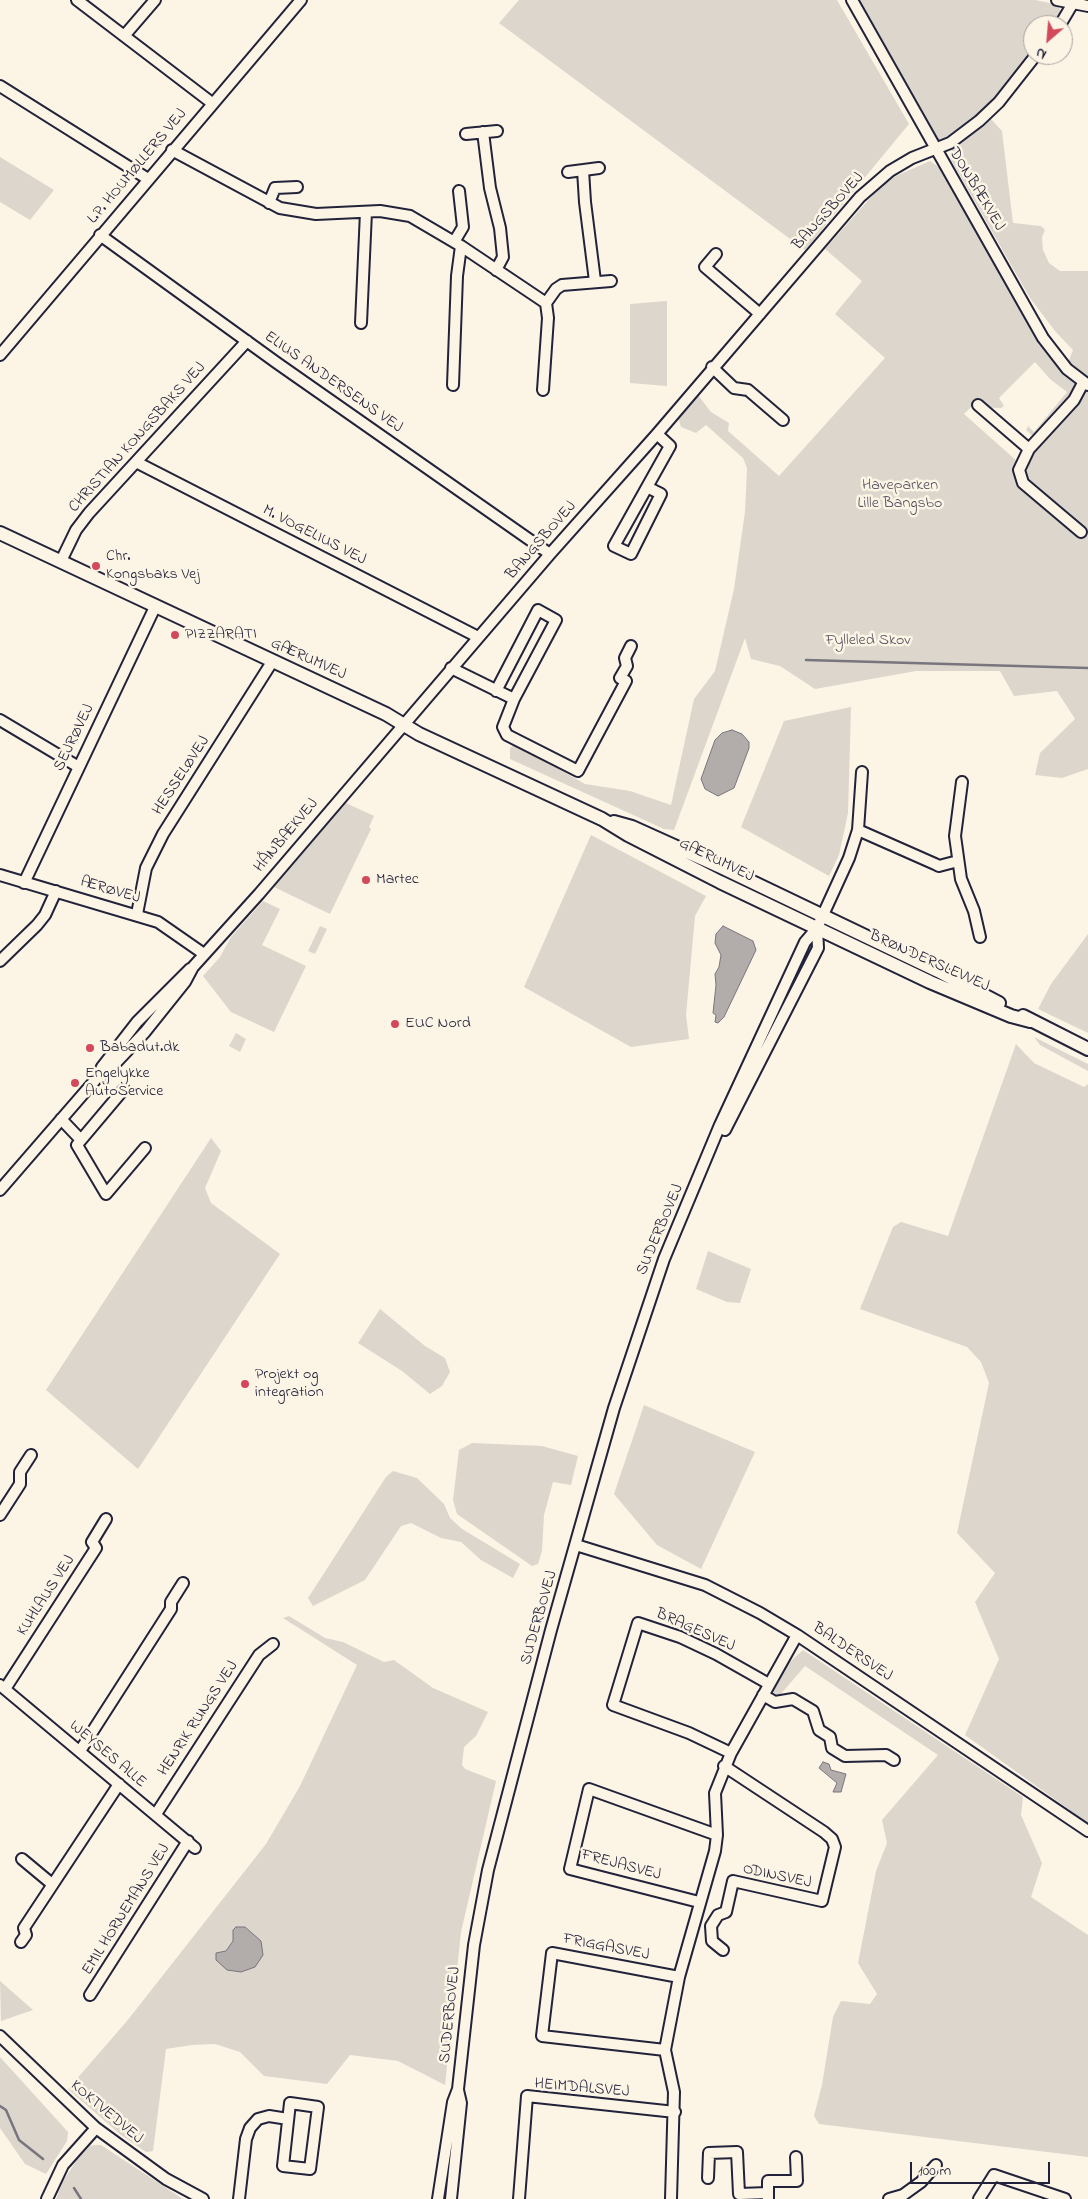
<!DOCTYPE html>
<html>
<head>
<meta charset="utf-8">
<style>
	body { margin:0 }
	#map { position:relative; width:1088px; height:2199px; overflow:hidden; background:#fcf5e5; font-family:"Indie Flower",sans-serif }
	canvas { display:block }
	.north { position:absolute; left:1023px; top:15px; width:50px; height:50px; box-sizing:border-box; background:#fcf5e5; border:1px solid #a5a1a1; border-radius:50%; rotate:207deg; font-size:14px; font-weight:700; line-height:20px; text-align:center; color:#22223b }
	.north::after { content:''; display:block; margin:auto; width:18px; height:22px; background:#d1495b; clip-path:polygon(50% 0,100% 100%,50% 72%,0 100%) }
	.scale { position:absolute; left:910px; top:2162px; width:140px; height:22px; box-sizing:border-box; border:2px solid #22223b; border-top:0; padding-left:6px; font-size:15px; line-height:18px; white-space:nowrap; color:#22223b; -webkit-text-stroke:4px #fcf5e5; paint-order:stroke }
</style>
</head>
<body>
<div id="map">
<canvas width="1088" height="2199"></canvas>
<div class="north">N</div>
<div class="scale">100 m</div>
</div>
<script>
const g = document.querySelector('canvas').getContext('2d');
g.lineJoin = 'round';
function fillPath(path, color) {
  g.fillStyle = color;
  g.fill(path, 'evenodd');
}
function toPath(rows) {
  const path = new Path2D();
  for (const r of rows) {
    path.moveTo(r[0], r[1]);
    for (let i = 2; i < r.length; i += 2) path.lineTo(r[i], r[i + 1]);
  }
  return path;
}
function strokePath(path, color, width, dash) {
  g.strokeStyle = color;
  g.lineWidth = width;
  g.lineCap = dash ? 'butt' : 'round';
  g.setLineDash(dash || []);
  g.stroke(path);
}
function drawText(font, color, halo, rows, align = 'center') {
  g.font = font + ' "Indie Flower",sans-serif';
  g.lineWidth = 5;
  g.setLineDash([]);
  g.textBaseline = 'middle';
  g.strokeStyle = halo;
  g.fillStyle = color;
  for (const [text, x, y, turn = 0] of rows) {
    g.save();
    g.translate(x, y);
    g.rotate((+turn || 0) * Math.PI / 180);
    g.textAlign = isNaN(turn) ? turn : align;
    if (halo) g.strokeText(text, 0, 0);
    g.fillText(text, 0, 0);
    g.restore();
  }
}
fillPath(toPath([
	[519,0,837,0,909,124,805,250,499,23],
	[856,0,1035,0,1059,5,1061,15,1055,25,1033,25,1033,52,995,98,976,119,947,140,938,141],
	[990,118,1002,131,1013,223,1041,226,1045,230,1042,237,1043,250,1049,263,1060,271,1088,271,1088,380,1066,368,1073,350,1055,331,1030,298,950,158,952,149],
	[0,157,54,190,30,220,0,202],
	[930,161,947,173,953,183,1033,333,1051,359,1070,379,1088,390,1088,769,1062,778,1035,775,1040,753,1075,719,1057,691,1014,696,1000,671,916,671,815,689,780,666,751,659,745,638,674,830,664,829,510,759,510,748,514,744,585,784,630,791,671,805,694,699,715,671,734,589,745,512,747,468,743,458,706,425,696,433,681,427,678,417,698,395,711,412,729,423,728,431,779,476,885,358,835,314,862,281,825,249,880,187,894,177],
	[1035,362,1050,379,1067,392,1034,432,1028,426,1026,430,1039,442,1019,463,964,414,971,407,1001,408,1004,406,999,398],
	[667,301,667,386,630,383,630,304],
	[851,707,848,813,839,855,829,876,741,827,784,721],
	[346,803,374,816,369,827,371,829,330,914,274,887],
	[591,835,706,896,695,916,686,1015,689,1039,631,1047,524,987],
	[263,901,280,909,262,945,306,966,274,1032,231,1012,203,976,220,957,231,937],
	[320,926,327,929,315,954,308,951],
	[1088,934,1088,1033,1038,1009,1051,984],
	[236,1033,246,1039,240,1052,229,1046],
	[1034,1037,1088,1064,1088,1071,1040,1045],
	[1016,1044,1034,1063,1084,1087,1088,1084,1088,1823,965,1735,999,1659,975,1602,995,1573,957,1533,989,1383,981,1362,967,1347,860,1309,893,1227,901,1222,948,1236],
	[211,1138,221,1151,205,1188,211,1203,280,1254,138,1469,46,1390],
	[708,1251,751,1269,740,1303,727,1302,696,1289],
	[380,1309,425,1346,445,1358,450,1372,442,1386,430,1394,402,1371,358,1343],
	[644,1405,755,1452,701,1569,657,1545,614,1494],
	[472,1443,542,1446,578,1456,571,1485,553,1482,544,1515,542,1551,538,1564,532,1566,457,1514,453,1500,459,1450],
	[393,1471,417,1478,444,1504,450,1518,462,1529,520,1564,513,1578,481,1560,461,1542,441,1538,411,1523,401,1526,365,1580,313,1606,308,1598,386,1477],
	[289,1616,325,1638,343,1642,384,1662,394,1660,433,1688,488,1712,476,1736,464,1747,462,1765,465,1769,496,1781,461,1932,445,2085,398,2061,350,2055,327,2084,264,2076,240,2052,215,2044,192,2045,166,2049,153,2151,146,2152,121,2135,68,2089,127,2021,266,1844,300,1786,357,1665,283,1618],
	[233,1941,227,1970,216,1953,226,1951],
	[803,1650,1023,1797,1021,1815,1042,1863,1031,1897,1088,1935,1088,2157,819,2124,814,2116,822,2085,833,2017,841,2001,870,2004,877,1994,858,1963,876,1871,887,1843,882,1820,938,1755,805,1666,779,1696,773,1692,782,1669],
	[0,1981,33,2010,1,2021],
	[0,2057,68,2132,67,2141,46,2174,25,2164,0,2128],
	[95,2145,101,2145,183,2199,56,2199,63,2181,77,2160,90,2146]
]), '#dcd6cc');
const water = toPath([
	[732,730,742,734,749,742,749,748,734,788,718,796,705,789,701,779,715,740,722,733,732,730],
	[723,926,753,941,756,950,724,1017,718,1023,715,1022,716,1015,713,1013,716,985,715,974,719,967,721,955,715,943,716,934,723,926],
	[823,1762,829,1764,831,1770,846,1774,841,1792,833,1792,837,1783,819,1768,823,1762],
	[236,1927,245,1927,261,1941,263,1955,255,1967,241,1972,227,1970,216,1960,216,1953,226,1951,233,1941,233,1930,236,1927]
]);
fillPath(water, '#b2adab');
strokePath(water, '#78757e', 1);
strokePath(toPath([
	[806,660,1088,668],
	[0,2106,6,2110,19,2140,43,2159],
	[74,2188,81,2199]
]), '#78757e', 2.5);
const minor = toPath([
	[77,0,212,103],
	[852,0,1043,338,1067,369,1088,385],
	[1057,0,1088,6],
	[1060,25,1073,3],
	[124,36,155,0],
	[0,86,148,179],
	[483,132,490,188,500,228,503,257,496,270],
	[466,134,497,131],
	[172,150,280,208,316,214,380,211,410,216,461,246,546,303,556,289,562,285,611,281],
	[583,170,585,202,595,281],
	[568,172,599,168],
	[269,203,275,188,297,187],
	[100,235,277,363,550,554],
	[454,242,463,227,459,191],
	[716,254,705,267,760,314],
	[361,323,366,212],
	[0,355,301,0],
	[712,367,734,388,748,390,783,420],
	[453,385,457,276,461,246],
	[543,390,548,318,546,303],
	[978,405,1029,449,1074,400,1083,383],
	[1029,449,1019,470,1023,483,1081,532],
	[136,462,478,637],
	[647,487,661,494,631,554,614,546,670,446,657,434],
	[61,561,76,530,89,513,247,341],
	[451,668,514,699,503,727,507,735,578,771,626,681,620,678,627,666,625,658,631,646],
	[496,691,538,610,556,620,514,699],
	[0,720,77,766],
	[962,782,955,836,961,879,974,911,980,937],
	[858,830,935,864,939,866,958,861],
	[0,875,158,922,204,954],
	[24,883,155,607],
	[137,914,146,868,163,834,272,662],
	[0,961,37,925,45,915,56,891],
	[97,1078,102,1067,137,1022,190,969],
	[61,1119,81,1140,77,1145,106,1194,145,1148],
	[725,1130,818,948,817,928],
	[81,1140,124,1089],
	[0,1190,97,1078,108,1071,145,1032,185,982,193,967,259,894,550,554,657,434,860,197,890,171,912,158,950,143,979,121,999,102,1036,55],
	[0,1515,20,1484,20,1472,31,1455],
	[576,1545,705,1585,760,1613,797,1635,1088,1831],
	[0,1685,195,1848],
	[5,1689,96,1548,92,1542,106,1519],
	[763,1695,775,1702,793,1699,813,1711,819,1730,830,1737,832,1748,845,1756,886,1755,894,1760],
	[80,1751,171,1609,171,1602,183,1583],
	[731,1753,689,1733,613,1705,638,1623,680,1637,716,1654,769,1684],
	[156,1814,259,1655,273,1644],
	[22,1859,52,1884],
	[699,1902,570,1869,589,1789,717,1835],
	[21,1942,26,1935,24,1928,119,1784],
	[723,1950,712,1941,711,1926,718,1915,726,1912,733,1881,822,1901,835,1847,832,1839,824,1832,724,1766],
	[90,1995,188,1841],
	[0,2036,96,2128,166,2179,203,2199],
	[665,2050,542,2036,552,1953,679,1977],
	[290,2103,318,2107,310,2169,283,2166,290,2103],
	[708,2178,709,2153,737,2152,739,2194,768,2193],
	[768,2198,768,2181,797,2181,796,2157],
	[47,2199,63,2165,96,2128],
	[239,2199,246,2139,250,2128,258,2119,269,2116,288,2119],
	[438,2199,453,2102,458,2089,474,1945,488,1870,551,1630,614,1408,664,1259,720,1125,805,942,817,928,849,858,858,830,862,772],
	[451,2199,461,2103,458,2090],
	[519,2199,527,2096,675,2112],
	[671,2199,674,2092,665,2050,679,1977,715,1851,717,1835,715,1793,731,1753,797,1635],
	[889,2199,903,2195,921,2182,936,2165],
	[979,2199,994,2175,1065,2199]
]);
const major = toPath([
	[0,533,386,714,419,734,602,819,628,835,720,882,930,982,1011,1016,1030,1021],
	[614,822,632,827,723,868,938,971,999,1003],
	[1023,1016,1088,1049]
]);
strokePath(minor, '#22223b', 14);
strokePath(major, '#22223b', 16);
strokePath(minor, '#fcf5e5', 10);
strokePath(major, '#fcf5e5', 12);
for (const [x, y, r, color] of [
	[96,566,5,"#d1495b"],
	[175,635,5,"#d1495b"],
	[366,880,5,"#d1495b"],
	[395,1024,5,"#d1495b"],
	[90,1048,5,"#d1495b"],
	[75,1083,5,"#d1495b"],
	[245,1384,5,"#d1495b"]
]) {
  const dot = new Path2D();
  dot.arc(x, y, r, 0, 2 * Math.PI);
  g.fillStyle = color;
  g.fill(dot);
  strokePath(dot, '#fcf5e5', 2);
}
drawText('16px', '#22223b', '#fcf5e5', [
	["L.P. HOUMØLLERS VEJ",138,167,-50],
	["DONBÆKVEJ",976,190,59],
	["BANGSBOVEJ",829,212,-48],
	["ELIUS ANDERSENS VEJ",333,383,35],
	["CHRISTIAN KONGSBAKS VEJ",138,438,-48],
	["M. VOGELIUS VEJ",314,536,27],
	["BANGSBOVEJ",542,541,-49],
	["GÆRUMVEJ",308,660,24],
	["SEJRØVEJ",75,738,-64],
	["HESSELØVEJ",182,776,-57],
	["HÅNBÆKVEJ",287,836,-50],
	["GÆRUMVEJ",716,861,26],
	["ÆRØVEJ",110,891,16],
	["BRØNDERSLEVVEJ",929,962,24],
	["SUDERBOVEJ",661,1230,-67],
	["KUHLAUS VEJ",47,1596,-57],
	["SUDERBOVEJ",540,1618,-74],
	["BRAGESVEJ",695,1631,24],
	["BALDERSVEJ",852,1653,34],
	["HENRIK RUNGS VEJ",199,1719,-57],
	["WEYSES ALLE",107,1755,40],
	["FREJASVEJ",621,1866,15],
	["ODINSVEJ",777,1877,12],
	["EMIL HORNEMANS VEJ",127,1910,-58],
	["FRIGGASVEJ",606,1948,11],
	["SUDERBOVEJ",451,2015,-84],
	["HEIMDALSVEJ",582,2089,5],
	["KOKTVEDVEJ",106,2113,40]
]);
drawText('16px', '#504f5f', '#fcf5e5', [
	["Haveparken",900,486],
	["Lille Bangsbo",900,504],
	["Fylleled Skov",868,641]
]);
drawText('16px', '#22223b', '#fcf5e5', [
	["Chr.",106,557],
	["Kongsbaks Vej",106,575],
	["PIZZARATI",185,635],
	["Martec",376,880],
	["EUC Nord",405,1024],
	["Babadut.dk",100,1048],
	["Engelykke",85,1074],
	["AutoService",85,1092],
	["Projekt og",255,1375],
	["integration",255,1393]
], 'left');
</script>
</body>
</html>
